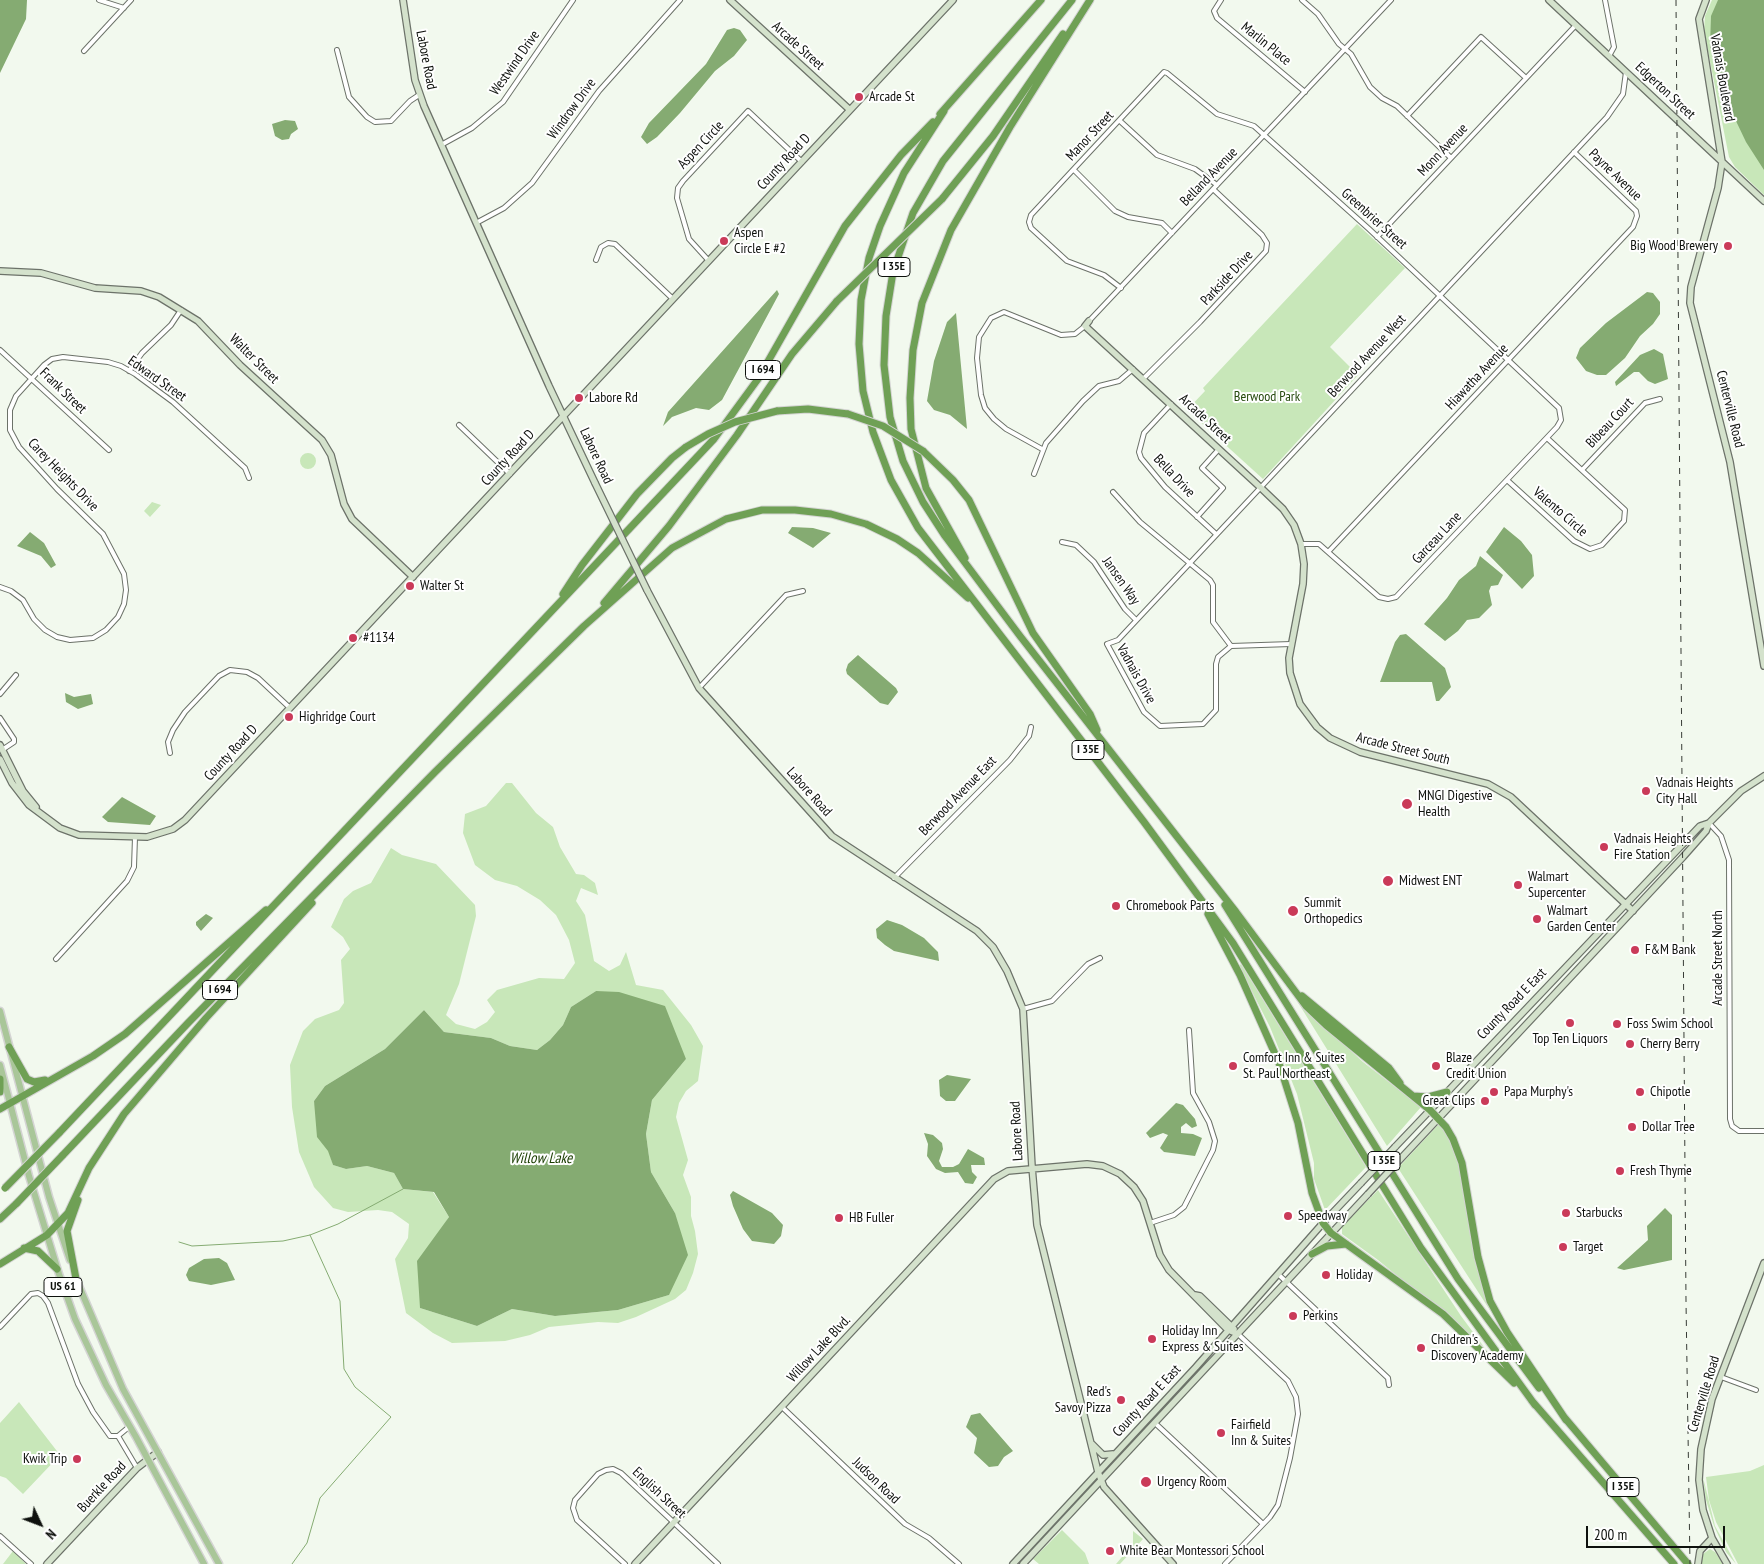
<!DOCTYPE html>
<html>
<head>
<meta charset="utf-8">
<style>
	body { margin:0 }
	#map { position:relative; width:1764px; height:1564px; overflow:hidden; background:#f2f9ee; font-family:"PT Sans Narrow",sans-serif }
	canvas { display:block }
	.north { position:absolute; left:15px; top:1499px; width:50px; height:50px; -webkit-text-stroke:4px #fff; paint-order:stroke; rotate:133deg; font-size:14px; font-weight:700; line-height:20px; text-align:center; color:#0e110d }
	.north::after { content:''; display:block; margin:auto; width:18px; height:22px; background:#0e110d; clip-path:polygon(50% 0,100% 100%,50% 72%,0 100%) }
	.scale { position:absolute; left:1586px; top:1526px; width:139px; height:22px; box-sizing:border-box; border:2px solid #0e110d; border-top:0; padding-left:6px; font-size:15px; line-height:18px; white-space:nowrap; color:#0e110d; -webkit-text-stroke:4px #fff; paint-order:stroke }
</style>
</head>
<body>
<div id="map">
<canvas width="1764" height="1564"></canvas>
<div class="north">N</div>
<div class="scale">200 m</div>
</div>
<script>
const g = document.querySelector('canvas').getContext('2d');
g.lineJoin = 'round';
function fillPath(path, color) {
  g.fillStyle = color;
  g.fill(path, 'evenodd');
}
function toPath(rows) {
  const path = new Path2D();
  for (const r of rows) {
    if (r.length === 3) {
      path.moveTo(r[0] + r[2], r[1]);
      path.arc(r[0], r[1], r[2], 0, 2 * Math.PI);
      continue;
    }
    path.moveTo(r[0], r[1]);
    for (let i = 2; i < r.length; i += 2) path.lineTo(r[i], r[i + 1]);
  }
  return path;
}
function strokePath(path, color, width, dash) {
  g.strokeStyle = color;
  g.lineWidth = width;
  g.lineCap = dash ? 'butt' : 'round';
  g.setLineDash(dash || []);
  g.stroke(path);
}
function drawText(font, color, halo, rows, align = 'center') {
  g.font = font + ' "PT Sans Narrow",sans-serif';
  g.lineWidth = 4;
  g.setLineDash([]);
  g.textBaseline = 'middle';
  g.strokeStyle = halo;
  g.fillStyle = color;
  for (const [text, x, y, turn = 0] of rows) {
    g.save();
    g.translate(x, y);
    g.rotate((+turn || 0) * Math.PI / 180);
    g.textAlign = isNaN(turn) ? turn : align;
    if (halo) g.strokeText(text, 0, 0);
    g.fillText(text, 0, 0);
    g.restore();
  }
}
fillPath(toPath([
	[1712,0,1764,0,1764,195,1735,167,1729,157,1704,31,1705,16],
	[1357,224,1405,268,1330,347,1358,375,1263,479,1187,410,1205,391,1203,388],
	[308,461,8],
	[152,502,161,505,150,517,144,511],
	[506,783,512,783,536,813,553,827,560,847,576,874,584,875,595,883,598,895,581,888,576,901,585,915,594,961,609,971,620,965,626,952,636,985,663,990,691,1025,703,1046,698,1081,686,1091,679,1103,676,1117,688,1160,683,1175,691,1197,691,1216,695,1231,698,1254,693,1273,686,1290,675,1299,636,1317,618,1323,598,1322,549,1327,530,1335,505,1341,452,1343,433,1333,406,1313,395,1259,408,1238,409,1224,392,1212,378,1210,348,1212,333,1208,314,1187,299,1152,292,1107,290,1065,303,1031,315,1019,339,1010,344,1003,341,960,350,949,343,937,331,927,344,899,353,891,371,883,391,848,402,855,436,864,475,905,476,916,459,984,446,1015,456,1024,475,1029,487,1022,495,1012,487,1000,497,990,539,978,564,979,575,963,569,940,556,915,540,900,517,886,495,880,475,865,463,833,465,814,486,806],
	[596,991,686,1059,652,1100,646,1134,651,1172,675,1213,669,1295,618,1310,555,1316,512,1309,477,1326,420,1308,443,1227,449,1217,433,1192,403,1189,394,1173,367,1166,346,1169,333,1165,314,1101,325,1086,385,1049,424,1010,444,1032,491,1038,510,1046,537,1050,550,1040,563,1025,571,1007],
	[1241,964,1366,1167,1325,1210,1314,1179,1314,1163,1297,1094,1270,1027,1239,966],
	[1289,988,1322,1024,1363,1062,1421,1107,1387,1146],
	[1438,1125,1440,1125,1448,1136,1456,1154,1484,1293,1495,1318,1398,1168],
	[1378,1190,1461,1316,1484,1347,1378,1260,1342,1234,1342,1227],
	[19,1402,60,1455,23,1494,6,1478,0,1476,0,1423],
	[1764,1465,1764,1564,1738,1564,1716,1522,1709,1500,1706,1477,1750,1471],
	[1703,1477,1715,1526,1736,1564,1726,1552,1714,1526,1706,1500],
	[1062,1530,1085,1553,1089,1564,1039,1564,1033,1559],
	[1133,1531,1143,1539,1120,1564,1116,1564,1133,1544],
	[1710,1549,1715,1552,1723,1564,1701,1564,1703,1554],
	[13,1551,26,1564,3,1564]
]), '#c8e7b9');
fillPath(toPath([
	[0,0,27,0,26,19,0,73],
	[1718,0,1764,0,1764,170,1746,142,1726,100,1717,73,1710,46,1711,16],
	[734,28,740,30,747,40,734,56,715,71,680,113,657,137,647,144,641,137,649,123,706,64,727,30],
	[285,120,295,121,298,129,291,134,289,139,282,140,275,136,272,124],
	[777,290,779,294,722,400,709,410,696,408,672,417,663,426,668,412],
	[1647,292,1653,293,1660,302,1660,314,1653,324,1640,336,1625,358,1606,375,1597,375,1586,371,1576,358,1580,348,1606,323],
	[956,313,967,429,950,415,934,410,927,401,934,361,947,322],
	[1654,349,1663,354,1668,379,1655,384,1648,381,1639,372,1634,372,1616,386,1615,382,1640,355],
	[792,527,813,528,831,533,813,548,788,533],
	[1504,527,1521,541,1532,555,1534,576,1522,589,1486,552],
	[30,532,44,543,56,565,51,568,41,556,17,546],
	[1480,556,1503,575,1498,585,1491,586,1489,591,1492,605,1479,618,1467,620,1458,631,1445,641,1424,624,1447,598,1459,580,1476,566],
	[1406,634,1445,668,1451,687,1439,701,1436,701,1432,682,1380,682,1395,642,1400,635],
	[858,655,896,688,898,692,888,705,880,703,847,674,846,670,848,664],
	[65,693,74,697,91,694,93,704,78,709,66,702],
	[122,797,156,816,150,825,108,822,102,817],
	[206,914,213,918,201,931,196,925,196,922],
	[887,920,902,925,924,938,938,952,939,961,894,951,885,945,877,938,876,929],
	[596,991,619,992,665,1006,686,1059,652,1100,646,1134,651,1172,675,1213,688,1255,669,1295,618,1310,555,1316,512,1309,477,1326,420,1308,417,1261,449,1217,434,1192,403,1189,394,1173,367,1166,346,1169,333,1165,328,1151,317,1137,314,1101,325,1086,385,1049,424,1010,444,1032,491,1038,510,1046,537,1050,550,1040,563,1025,571,1007],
	[947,1075,971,1079,955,1101,946,1101,940,1096,939,1080],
	[1176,1103,1183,1105,1195,1119,1197,1126,1192,1128,1186,1123,1181,1127,1181,1133,1193,1134,1202,1138,1195,1156,1164,1152,1160,1148,1168,1135,1163,1133,1150,1138,1146,1133],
	[924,1133,933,1135,942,1143,943,1149,939,1161,942,1167,953,1167,959,1164,968,1149,984,1158,985,1165,971,1165,972,1172,977,1177,973,1184,965,1183,958,1172,945,1173,936,1169,927,1156,928,1144],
	[733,1191,772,1213,783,1225,781,1236,774,1244,752,1241,743,1229,733,1206,730,1195],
	[1665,1208,1672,1215,1672,1260,1624,1270,1617,1268,1648,1240,1647,1226],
	[219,1258,227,1263,235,1280,211,1285,189,1281,186,1275,189,1268,204,1259],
	[980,1413,1013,1451,1004,1457,998,1466,989,1467,974,1453,977,1438,966,1427,971,1415]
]), '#85ab72');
strokePath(toPath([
	[179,1242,192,1246,283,1241,310,1235,338,1224,403,1189],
	[292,1564,307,1543,320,1498,391,1417,355,1387,344,1369,340,1301,310,1235]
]), '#85ab72', 1);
const street = toPath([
	[99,0,124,8],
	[1221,0,1214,11,1217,18,1305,92],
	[1302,0,1318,14,1339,44,1351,54,1370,87,1382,98,1397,106,1451,158],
	[1605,0,1614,47,1609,56],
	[337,50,349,97,367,117,375,122,391,121,410,101,419,95],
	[84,51,131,0],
	[1407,116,1481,37,1526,78],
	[1120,121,1157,155,1195,169,1217,185],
	[441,145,472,128,503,102,573,0],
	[1074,170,1115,211,1128,217,1162,223,1172,233],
	[476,223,504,208,532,183,599,91,680,0],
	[1377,237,1576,25],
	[596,260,601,247,608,243,615,244,673,299],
	[709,261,689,239,677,198,678,188,683,181,748,111,802,162],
	[1121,288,1104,275,1067,261,1031,228,1029,222,1031,215,1164,72,1167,73,1217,114,1254,126,1369,229,1559,408,1561,420,1557,427,1396,597,1388,599,1379,597,1319,544,1301,544],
	[1089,321,1391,0],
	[0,350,109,450],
	[129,371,142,353,171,325,181,310],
	[1143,379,1200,322,1266,251,1267,243,1262,235,1213,189],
	[1171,404,1144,433,1139,452,1141,458,1165,487,1216,534],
	[459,425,510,474],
	[1042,449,1006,429,994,419,985,408,981,395,977,358,979,337,991,318,1004,312,1061,335,1075,334,1085,326],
	[1582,470,1645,403,1660,399],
	[1034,474,1046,443,1083,401,1099,386,1119,381,1133,369],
	[1507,480,1574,541,1590,549,1602,545,1624,521,1625,510,1547,438],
	[1113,492,1140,522,1210,580,1213,585,1213,622,1231,646],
	[1197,517,1223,488,1202,468,1219,449],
	[1062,542,1076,545,1094,562,1125,609,1136,620],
	[1329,551,1633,227,1637,216,1636,211,1574,152],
	[0,587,11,591,23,600,34,619,45,630,57,637,70,640,93,638,106,630,118,617,124,604,126,590,124,574,103,534,57,489,19,447,10,430,10,410,16,396,44,365,52,359,63,357,108,362,121,366,135,374,173,402,245,468,249,478],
	[1291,644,1231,646,1218,657,1216,664,1216,710,1203,724,1160,726,1144,712,1107,644,1118,640,1607,117,1623,94,1626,72],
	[699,688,786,595,803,591],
	[0,694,16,675],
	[0,718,14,739,14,742,2,750],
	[170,753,168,742,173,730,185,712,219,676,230,670,247,672,258,678,290,708],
	[1709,823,1721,836,1729,860,1730,1119,1732,1126,1739,1131,1764,1131],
	[894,878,1010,760,1029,736,1031,727],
	[56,959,127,881,134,867,135,837],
	[1023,1009,1052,1001,1088,964,1100,958],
	[1150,1223,1174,1215,1184,1207,1213,1150,1215,1141,1209,1122,1193,1093,1189,1030],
	[1278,1274,1388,1378,1389,1385],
	[0,1327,31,1294,38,1293,43,1296,48,1303,78,1384,93,1412,110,1436,118,1436,137,1468],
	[1721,1377,1756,1390],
	[782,1407,905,1524,929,1538,959,1564],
	[1156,1424,1263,1524],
	[118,1436,130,1426],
	[0,1536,31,1564],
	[625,1564,577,1520,573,1508,575,1500,598,1474,606,1470,613,1469,621,1473,718,1564],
	[1225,1564,1270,1517,1278,1505,1290,1458,1298,1414,1296,1397,1288,1381,1238,1334]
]);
const secondary = toPath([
	[403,0,415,80,424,106,549,386,595,483],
	[730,0,850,110],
	[1549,0,1764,201],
	[1706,0,1699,19,1722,162,1718,188,1691,287,1690,303,1730,462,1764,666],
	[0,271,41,273,95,288,141,291,159,297,198,321,240,365,322,440,331,455,344,504,352,519,413,577],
	[1089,321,1085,326,1260,487,1283,509,1294,525,1301,544,1304,564,1303,584,1289,658,1290,673,1300,704,1317,727,1330,738,1360,752,1488,784,1511,797,1633,911],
	[647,590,699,688,832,836,977,931,993,947,1007,971,1023,1009,1032,1167,1037,1225,1098,1472,1104,1487,1173,1564],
	[0,745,23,791,36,807],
	[0,759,12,783,29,805,60,828,79,835,147,837,173,829,185,820,953,0],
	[1395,1147,1700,826,1709,823,1741,791,1764,776],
	[1392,1168,1683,857,1706,831,1709,823],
	[1195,1295,1200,1296,1234,1329],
	[1092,1444,1103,1455,1113,1454],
	[47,1564,137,1468,158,1452],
	[635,1564,994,1179,1008,1171,1087,1164,1103,1166,1120,1174,1134,1187,1143,1201,1160,1255,1169,1270,1228,1330,1238,1334],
	[1013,1564,1196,1367,1323,1223,1361,1183],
	[1023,1564,1368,1194],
	[1698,1564,1700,1551,1712,1538],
	[1727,1564,1712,1538,1703,1510,1699,1480,1701,1449,1712,1399,1764,1263]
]);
const primary = toPath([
	[0,1011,49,1197,70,1260],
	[0,1065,29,1176,59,1274,75,1319,106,1385,136,1437,204,1564],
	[76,1279,123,1389,219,1564]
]);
const highway = toPath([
	[1072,0,943,161,913,213,893,272,886,316,884,365,890,417,903,461,923,502,945,536,1020,636,1236,912,1306,1006,1326,1025,1430,1110,1446,1127,1453,1139,1462,1163,1478,1257,1490,1301,1507,1332,1566,1420],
	[944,111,904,173,880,226,869,258,861,300,859,344,863,391,873,432,891,480,918,528,1144,822,1233,943,1421,1248,1535,1405],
	[940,114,1041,0],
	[942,199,993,136,1063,34],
	[777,411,808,409,848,414],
	[923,451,953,480,969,500,1033,633,1090,714,1097,730],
	[965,558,926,488,911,429,910,398,913,350,922,303,951,230,1010,127,1090,0],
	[563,594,582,565,637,494,672,458,686,447],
	[604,603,669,526,737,435,792,354,837,301],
	[1225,905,1458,1279,1539,1388],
	[1208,914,1240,975,1279,1063,1298,1123,1312,1193,1323,1223,1331,1233,1443,1314,1514,1383],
	[1302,996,1389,1068,1400,1083],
	[9,1047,27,1079,34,1082,45,1080],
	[0,1079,0,1092],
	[1413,1096,1428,1097,1447,1092],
	[0,1109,93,1056,125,1034,266,910],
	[59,1133,714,439,758,379,845,226,901,155,933,122],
	[62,1156,188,1023,435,772,584,626,672,548,726,519,762,510,795,510,831,514,866,524,897,539,918,553,968,598],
	[0,1219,17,1203],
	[24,1248,38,1251,57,1269],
	[1312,1254,1327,1246,1346,1244],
	[0,1264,47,1235,68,1213,89,1168,124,1114,206,1018,312,903],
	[77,1284,67,1231,78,1200],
	[1532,1401,1674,1564],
	[1564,1417,1688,1564]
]);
strokePath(street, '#6c7269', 6);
strokePath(secondary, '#6c7269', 8);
strokePath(primary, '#d4d4d3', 9);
strokePath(highway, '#d4d4d3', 9);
strokePath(street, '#fff', 4);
strokePath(secondary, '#d4e2cc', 5.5);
strokePath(primary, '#a9c699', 6);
strokePath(highway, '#6fa055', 7);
strokePath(toPath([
	[1676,0,1686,1301,1690,1564]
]), '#373b35', 1, [6, 6]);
const secondaryBridge = toPath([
	[595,483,647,590],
	[1361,1183,1395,1147],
	[1368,1194,1392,1168]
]);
const highwayBridge = toPath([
	[837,301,942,199],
	[848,414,883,426,923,451],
	[686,447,708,434,735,422,777,411],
	[5,1188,59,1133],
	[17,1203,62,1156]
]);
strokePath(secondaryBridge, '#6c7269', 8, []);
strokePath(highwayBridge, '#d4d4d3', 9, []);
strokePath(secondaryBridge, '#d4e2cc', 5.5);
strokePath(highwayBridge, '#6fa055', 7);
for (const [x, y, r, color] of [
	[859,97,5,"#ca3a59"],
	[724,241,5,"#ca3a59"],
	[1728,246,5,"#ca3a59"],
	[579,398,5,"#ca3a59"],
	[410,586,5,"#ca3a59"],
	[353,638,5,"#ca3a59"],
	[289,717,5,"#ca3a59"],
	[1646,791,5,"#ca3a59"],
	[1407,804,6,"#ca3a59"],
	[1604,847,5,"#ca3a59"],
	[1388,881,6,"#ca3a59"],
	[1518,885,5,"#ca3a59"],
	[1116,906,5,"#ca3a59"],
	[1293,911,6,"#ca3a59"],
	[1537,919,5,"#ca3a59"],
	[1635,950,5,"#ca3a59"],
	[1570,1023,5,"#ca3a59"],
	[1617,1024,5,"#ca3a59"],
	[1630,1044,5,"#ca3a59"],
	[1233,1066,5,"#ca3a59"],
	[1436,1066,5,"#ca3a59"],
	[1494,1092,5,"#ca3a59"],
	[1640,1092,5,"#ca3a59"],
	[1485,1101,5,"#ca3a59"],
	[1632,1127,5,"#ca3a59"],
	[1620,1171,5,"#ca3a59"],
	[1566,1213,5,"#ca3a59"],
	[1288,1216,5,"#ca3a59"],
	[839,1218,5,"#ca3a59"],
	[1563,1247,5,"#ca3a59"],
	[1326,1275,5,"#ca3a59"],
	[1293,1316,5,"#ca3a59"],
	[1152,1339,5,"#ca3a59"],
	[1421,1348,5,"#ca3a59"],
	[1121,1400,5,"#ca3a59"],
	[1221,1433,5,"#ca3a59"],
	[77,1459,5,"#ca3a59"],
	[1146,1482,6,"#ca3a59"],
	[1110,1551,5,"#ca3a59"]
]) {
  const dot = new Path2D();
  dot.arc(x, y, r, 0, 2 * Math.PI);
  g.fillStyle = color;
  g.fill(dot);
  strokePath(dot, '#fff', 2);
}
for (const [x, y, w] of [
	[894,267,32],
	[763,370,35],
	[1088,750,32],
	[220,990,35],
	[1384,1161,32],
	[63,1287,38],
	[1623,1487,32]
]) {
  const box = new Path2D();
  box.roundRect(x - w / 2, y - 9.5, w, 19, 4);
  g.fillStyle = '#fff';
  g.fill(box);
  strokePath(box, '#0e110d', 1);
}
drawText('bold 12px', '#0e110d', null, [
	["I 35E",894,267],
	["I 694",763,370],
	["I 35E",1088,750],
	["I 694",220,990],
	["I 35E",1384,1161],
	["US 61",63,1287],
	["I 35E",1623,1487]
]);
drawText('14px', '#0e110d', '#fff', [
	["Marlin Place",1266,44,39],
	["Arcade Street",798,46,42],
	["Labore Road",426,60,79],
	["Westwind Drive",515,63,-55],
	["Vadnais Boulevard",1722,78,80],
	["Edgerton Street",1665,91,43],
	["Windrow Drive",572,109,-54],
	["Manor Street",1090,136,-47],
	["Aspen Circle",701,145,-47],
	["Monn Avenue",1443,150,-47],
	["County Road D",784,162,-47],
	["Payne Avenue",1615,175,44],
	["Belland Avenue",1209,177,-46],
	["Greenbrier Street",1374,219,42],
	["Parkside Drive",1227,278,-47],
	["Berwood Avenue West",1367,356,-47],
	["Walter Street",254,359,45],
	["Hiawatha Avenue",1477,377,-47],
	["Edward Street",157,379,35],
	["Frank Street",63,391,44],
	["Centerville Road",1730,409,76],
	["Arcade Street",1205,419,43],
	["Bibeau Court",1610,423,-47],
	["Labore Road",596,456,65],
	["County Road D",508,458,-47],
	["Carey Heights Drive",63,475,46],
	["Bella Drive",1174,476,47],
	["Valento Circle",1560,512,41],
	["Garceau Lane",1437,538,-47],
	["Jansen Way",1121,581,55],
	["Vadnais Drive",1136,674,61],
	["Arcade Street South",1403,749,14],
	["County Road D",231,753,-47],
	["Labore Road",809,792,48],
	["Berwood Avenue East",958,796,-46],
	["Arcade Street North",1718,958,-90],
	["County Road E East",1512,1004,-46],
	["Labore Road",1017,1131,-93],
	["Willow Lake Blvd.",819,1349,-47],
	["Centerville Road",1704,1394,-73],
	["County Road E East",1147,1401,-47],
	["Judson Road",876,1481,44],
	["Buerkle Road",102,1487,-47],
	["English Street",659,1493,43]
]);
drawText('14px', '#0e110d', '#fff', [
	["Arcade St",869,97],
	["Aspen",734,233],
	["Circle E #2",734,249],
	["Big Wood Brewery",1718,246,"right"],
	["Labore Rd",589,398],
	["Walter St",420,586],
	["#1134",363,638],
	["Highridge Court",299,717],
	["Vadnais Heights",1656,783],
	["City Hall",1656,799],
	["MNGI Digestive",1418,796],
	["Health",1418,812],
	["Vadnais Heights",1614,839],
	["Fire Station",1614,855],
	["Walmart",1528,877],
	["Supercenter",1528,893],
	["Midwest ENT",1399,881],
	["Summit",1304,903],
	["Orthopedics",1304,919],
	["Chromebook Parts",1126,906],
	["Walmart",1547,911],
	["Garden Center",1547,927],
	["F&M Bank",1645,950],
	["Foss Swim School",1627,1024],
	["Top Ten Liquors",1570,1039,"center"],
	["Cherry Berry",1640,1044],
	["Comfort Inn & Suites",1243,1058],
	["St. Paul Northeast",1243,1074],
	["Blaze",1446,1058],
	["Credit Union",1446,1074],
	["Papa Murphy's",1504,1092],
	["Chipotle",1650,1092],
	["Great Clips",1475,1101,"right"],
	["Dollar Tree",1642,1127],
	["Fresh Thyme",1630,1171],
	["Starbucks",1576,1213],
	["Speedway",1298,1216],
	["HB Fuller",849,1218],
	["Target",1573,1247],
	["Holiday",1336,1275],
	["Perkins",1303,1316],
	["Holiday Inn",1162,1331],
	["Express & Suites",1162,1347],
	["Children's",1431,1340],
	["Discovery Academy",1431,1356],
	["Red's",1111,1392,"right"],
	["Savoy Pizza",1111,1408,"right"],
	["Fairfield",1231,1425],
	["Inn & Suites",1231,1441],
	["Kwik Trip",67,1459,"right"],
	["Urgency Room",1157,1482],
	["White Bear Montessori School",1120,1551]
], 'left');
drawText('14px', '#264a0e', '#fff', [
	["Berwood Park",1267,397]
]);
drawText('italic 15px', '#1a3d00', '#fff', [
	["Willow Lake",541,1159]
]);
</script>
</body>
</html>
